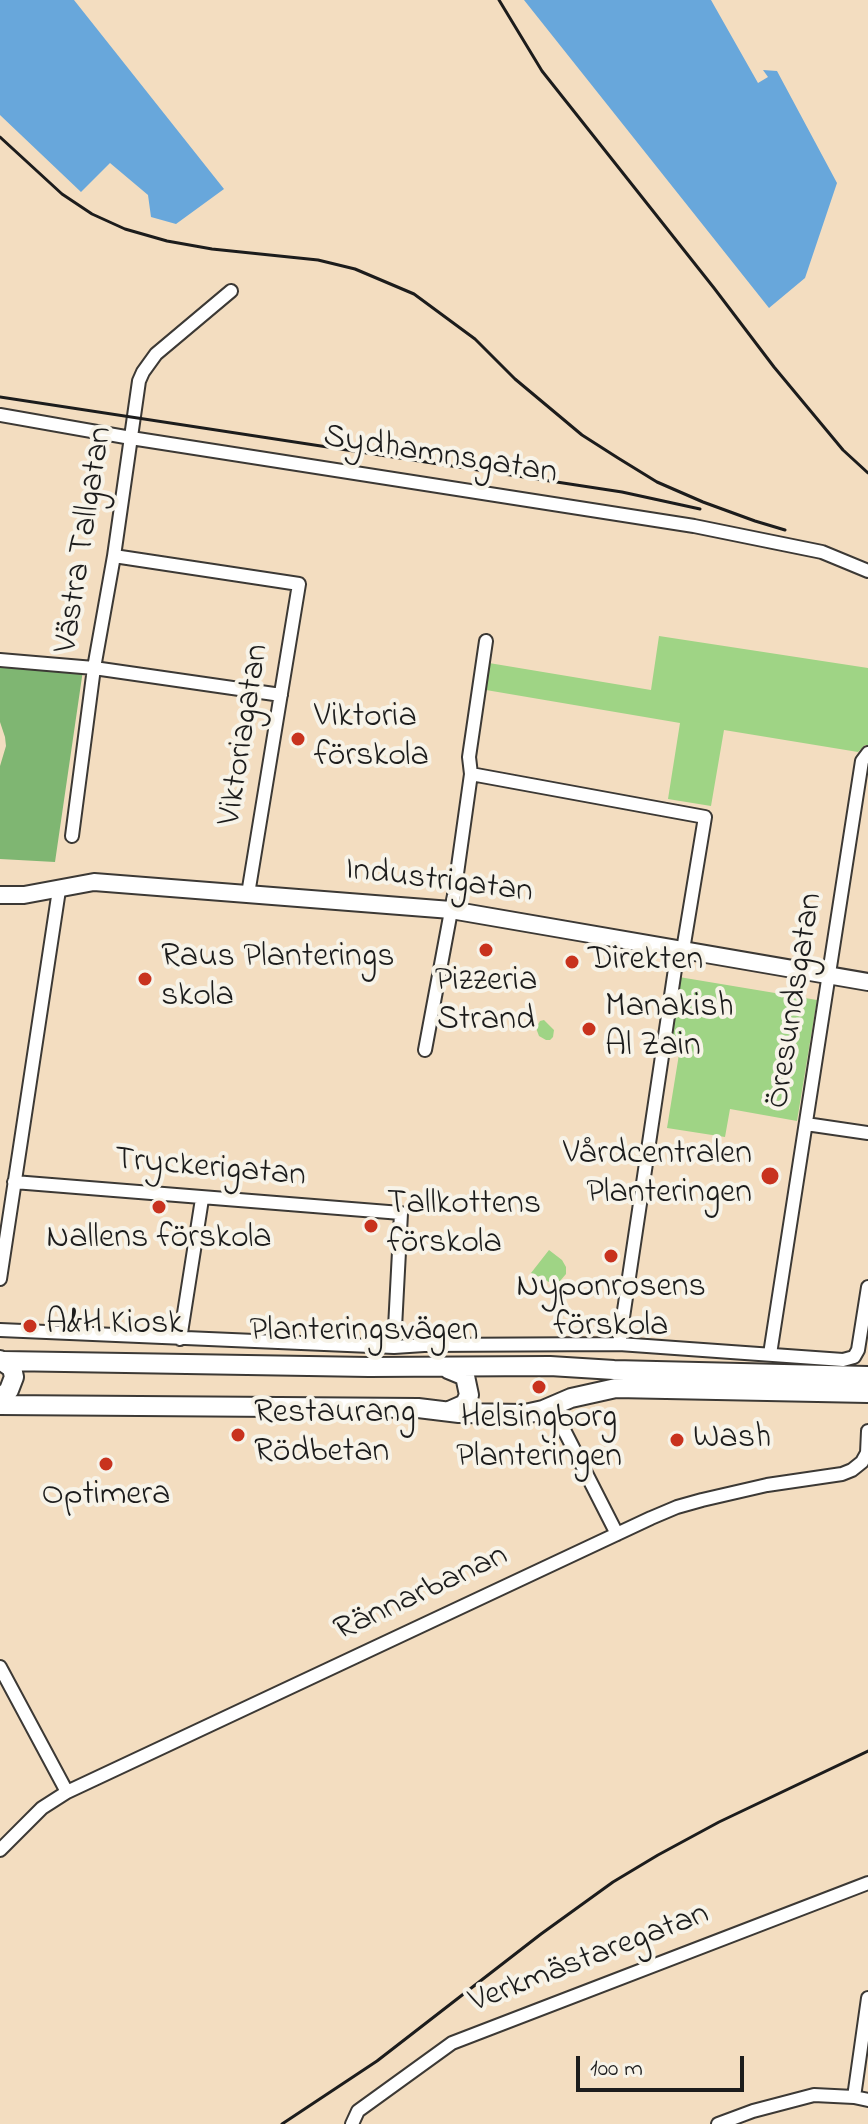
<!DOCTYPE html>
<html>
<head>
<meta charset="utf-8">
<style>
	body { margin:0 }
	#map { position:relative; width:868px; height:2124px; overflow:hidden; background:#f3ddc0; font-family:"Indie Flower",sans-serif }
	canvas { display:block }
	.scale { position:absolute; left:576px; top:2056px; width:168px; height:36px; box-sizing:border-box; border:4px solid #1c1c1c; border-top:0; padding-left:10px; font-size:24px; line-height:28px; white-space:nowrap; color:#1c1c1c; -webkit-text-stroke:6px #f7f3e8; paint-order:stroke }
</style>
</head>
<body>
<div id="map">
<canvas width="868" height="2124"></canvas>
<div class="scale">100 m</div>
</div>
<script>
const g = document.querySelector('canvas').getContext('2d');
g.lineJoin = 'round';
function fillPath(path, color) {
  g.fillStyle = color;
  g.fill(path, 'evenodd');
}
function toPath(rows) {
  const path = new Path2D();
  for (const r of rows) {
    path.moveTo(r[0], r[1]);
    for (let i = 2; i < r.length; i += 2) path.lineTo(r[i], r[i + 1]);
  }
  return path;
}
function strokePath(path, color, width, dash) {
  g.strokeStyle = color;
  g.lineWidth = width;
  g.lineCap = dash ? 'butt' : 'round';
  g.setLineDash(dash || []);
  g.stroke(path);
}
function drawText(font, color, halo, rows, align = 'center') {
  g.font = font + ' "Indie Flower",sans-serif';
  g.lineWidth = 8;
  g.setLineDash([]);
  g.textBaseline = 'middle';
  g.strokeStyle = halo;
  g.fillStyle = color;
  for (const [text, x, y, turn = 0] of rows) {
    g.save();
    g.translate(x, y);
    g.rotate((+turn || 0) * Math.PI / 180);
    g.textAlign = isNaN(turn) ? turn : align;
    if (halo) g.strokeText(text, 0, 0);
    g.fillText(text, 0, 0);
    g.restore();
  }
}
fillPath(toPath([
	[659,636,868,668,868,745,865,745,858,752,724,730,711,806,668,799,680,723,486,690,489,663,651,690],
	[679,977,817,1000,797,1121,730,1109,725,1137,667,1128,681,1042,669,1040],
	[544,1020,554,1030,553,1037,550,1040,546,1040,539,1036,536,1028,540,1021],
	[549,1250,562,1260,566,1267,566,1274,560,1281,549,1282,531,1273]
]), '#9fd485');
fillPath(toPath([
	[0,664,83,670,55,862,0,859,0,766,6,746,5,737,0,722]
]), '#7fb672');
fillPath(toPath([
	[0,0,74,0,224,189,176,224,151,217,148,195,110,163,81,192,0,115],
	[524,0,711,0,758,83,768,77,763,70,777,71,837,183,805,278,769,308]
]), '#68a7db');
const minor = toPath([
	[0,415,131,438,694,526,822,552,868,571],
	[114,556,299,584,248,894],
	[0,660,94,668,281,695],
	[471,774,705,817,683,950],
	[72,836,94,668,114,556,139,381,143,372,156,354,231,291],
	[425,1050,454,895,471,774,469,757,486,641],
	[806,1124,868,1133],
	[14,1182,401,1213,394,1347],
	[0,1279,59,890],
	[0,1330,394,1347,424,1345,619,1344,843,1360,854,1357,858,1350,868,1287],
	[180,1339,202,1199],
	[619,1344,678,949],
	[770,1354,850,838,862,761,868,753],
	[543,1410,554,1417,563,1428,617,1534],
	[0,1667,67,1792],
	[0,1850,42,1808,67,1792,651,1518,677,1507,702,1500,767,1485,842,1474,852,1470,862,1462,867,1453,868,1431],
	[854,2097,868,1998],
	[352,2124,358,2111,452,2043,868,1883],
	[718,2124,753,2111,814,2095,854,2097,868,2100]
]);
const tertiary = toPath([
	[0,895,24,895,94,882,451,910,868,982]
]);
const secondary = toPath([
	[0,1360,12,1368,14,1377,9,1390,0,1399],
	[4,1361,369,1367,550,1366,614,1370,868,1376],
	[448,1369,465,1376,469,1395,465,1404,449,1411],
	[0,1405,418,1408,459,1413,525,1414,543,1410,571,1398,616,1388,868,1393]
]);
strokePath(minor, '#3c3935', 16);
strokePath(tertiary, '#3c3935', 20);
strokePath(secondary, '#3c3935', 22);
strokePath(minor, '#fff', 12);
strokePath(tertiary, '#fff', 16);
strokePath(secondary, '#fff', 18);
strokePath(toPath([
	[499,0,542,71,714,288,774,367,843,450,868,473],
	[0,137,62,194,92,214,125,229,167,241,212,249,318,260,355,269,414,294,475,339,515,379,582,435,618,458,657,482,703,502,755,521,785,530],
	[0,397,622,492,700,509],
	[282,2124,377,2061,541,1934,613,1882,658,1855,719,1822,868,1751]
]), '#1c1c1c', 3);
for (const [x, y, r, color] of [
	[298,739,8,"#c8321e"],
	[486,950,8,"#c8321e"],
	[572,962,8,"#c8321e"],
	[145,979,8,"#c8321e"],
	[589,1029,8,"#c8321e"],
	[770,1176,10,"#c8321e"],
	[159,1207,8,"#c8321e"],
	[371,1226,8,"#c8321e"],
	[611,1256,8,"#c8321e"],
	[30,1326,8,"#c8321e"],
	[539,1387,8,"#c8321e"],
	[238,1435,8,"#c8321e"],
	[677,1440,8,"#c8321e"],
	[106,1464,8,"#c8321e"]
]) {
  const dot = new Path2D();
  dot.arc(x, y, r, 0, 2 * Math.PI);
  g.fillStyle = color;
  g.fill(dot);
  strokePath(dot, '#f7f3e8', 3);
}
drawText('34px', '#1c1c1c', '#f7f3e8', [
	["Sydhamnsgatan",440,457,9],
	["Västra Tallgatan",86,540,-81],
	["Viktoriagatan",246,735,-81],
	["Industrigatan",439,883,7],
	["Öresundsgatan",797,1001,-81],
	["Tryckerigatan",210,1170,5],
	["Planteringsvägen",364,1333],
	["Rännarbanan",422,1595,-25],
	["Verkmästaregatan",590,1960,-21]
]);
drawText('34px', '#1c1c1c', '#f7f3e8', [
	["Viktoria",314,719],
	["förskola",314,758],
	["Raus Planterings",161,959],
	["skola",161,998],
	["Direkten",588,962],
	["Pizzeria",486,983,"center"],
	["Strand",486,1022,"center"],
	["Manakish",605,1009],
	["Al Zain",605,1048],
	["Vårdcentralen",752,1156,"right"],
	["Planteringen",752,1195,"right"],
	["Tallkottens",387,1206],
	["förskola",387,1245],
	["Nallens förskola",159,1240,"center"],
	["Nyponrosens",611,1289,"center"],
	["förskola",611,1328,"center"],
	["A&H Kiosk",46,1326],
	["Restaurang",254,1415],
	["Rödbetan",254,1454],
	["Helsingborg",539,1420,"center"],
	["Planteringen",539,1459,"center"],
	["Wash",693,1440],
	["Optimera",106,1497,"center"]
], 'left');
</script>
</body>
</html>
